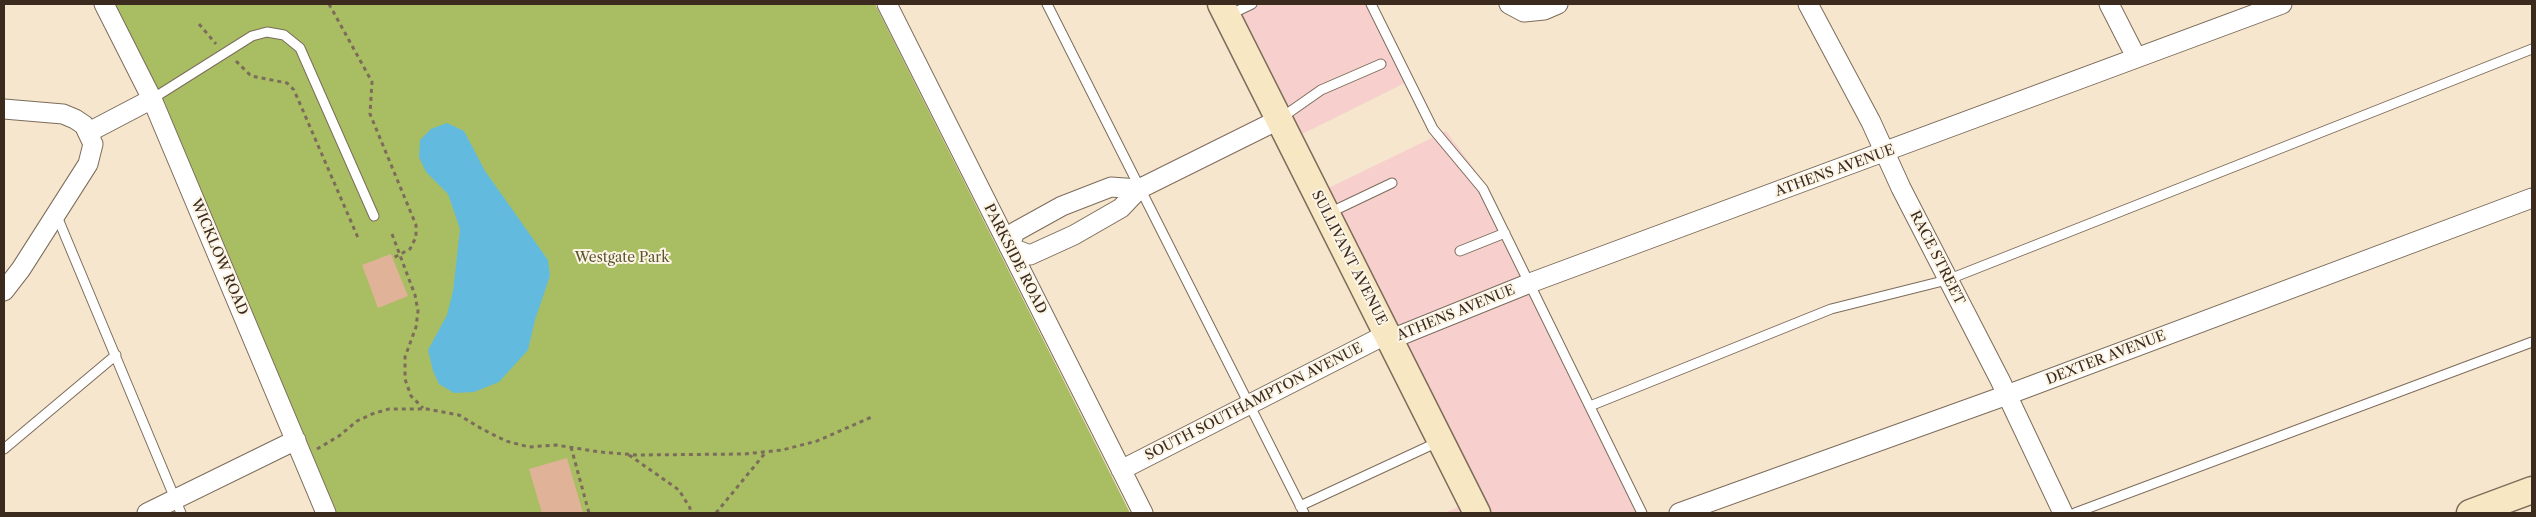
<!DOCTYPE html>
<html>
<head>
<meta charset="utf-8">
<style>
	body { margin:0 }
	#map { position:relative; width:2536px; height:517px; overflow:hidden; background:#f6e6cd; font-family:"Libre Caslon Text",serif }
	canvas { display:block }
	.frame { position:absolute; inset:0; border:5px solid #3b2a1e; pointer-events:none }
</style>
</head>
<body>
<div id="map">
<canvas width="2536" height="517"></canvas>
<div class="frame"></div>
</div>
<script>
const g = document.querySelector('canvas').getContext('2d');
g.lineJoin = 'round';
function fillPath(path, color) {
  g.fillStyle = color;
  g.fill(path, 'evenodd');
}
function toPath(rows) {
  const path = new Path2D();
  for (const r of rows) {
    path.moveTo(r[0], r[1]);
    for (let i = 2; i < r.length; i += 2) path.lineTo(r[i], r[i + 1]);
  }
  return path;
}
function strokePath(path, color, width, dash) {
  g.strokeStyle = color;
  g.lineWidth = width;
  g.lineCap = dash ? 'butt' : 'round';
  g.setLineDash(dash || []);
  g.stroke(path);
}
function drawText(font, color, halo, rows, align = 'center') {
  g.font = font + ' "Libre Caslon Text",serif';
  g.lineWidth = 4;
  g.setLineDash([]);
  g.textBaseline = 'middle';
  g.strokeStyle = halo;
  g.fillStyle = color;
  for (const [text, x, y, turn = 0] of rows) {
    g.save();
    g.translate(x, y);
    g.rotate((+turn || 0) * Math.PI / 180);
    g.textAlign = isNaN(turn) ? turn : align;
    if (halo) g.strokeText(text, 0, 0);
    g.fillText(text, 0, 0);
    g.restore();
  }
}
fillPath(toPath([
	[1217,4,1373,4,1411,80,1286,142],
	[1446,131,1487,186,1648,513,1444,513,1463,505,1314,195]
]), '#f7d0cd');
fillPath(toPath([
	[114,4,875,4,1130,513,335,513]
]), '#a9be62');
fillPath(toPath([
	[447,123,464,131,485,171,548,260,550,276,535,320,528,350,499,382,474,392,454,393,439,384,433,371,428,350,447,315,453,291,460,229,448,194,426,172,419,157,420,140,431,129]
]), '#62bbdf');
fillPath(toPath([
	[391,254,408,296,378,308,362,265],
	[567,458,583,513,542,513,529,469]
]), '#e0b298');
const lane = toPath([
	[1047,4,1304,513],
	[1371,4,1433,129,1483,189,1642,513],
	[1229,15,1252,4],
	[152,99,252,36,267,32,284,35,300,48,374,216],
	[1281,118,1321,90,1381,64],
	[1329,213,1392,183],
	[56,214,181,513],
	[1460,251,1505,233],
	[1590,406,1831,309,1947,280,2532,49],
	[4,449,116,355],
	[1300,506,1438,442],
	[2075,513,2532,342]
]);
const street = toPath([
	[104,4,152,99,326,513],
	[887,4,1143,513],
	[1509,4,1524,12,1544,10,1558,4],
	[1808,4,1871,122,1901,188,2000,380,2063,513],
	[2109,4,2136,57],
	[4,109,63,114,75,119,84,125,93,144,88,164,21,269,4,291],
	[89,132,152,99],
	[1139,189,1111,187,1062,206,1015,232,1009,247,1030,255,1074,235,1121,208,1139,189,1278,120],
	[1389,340,1530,283,2282,4],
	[1121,470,1387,334],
	[147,513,296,440],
	[1679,513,2007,395,2532,198]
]);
const secondary = toPath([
	[1221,4,1477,513],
	[2470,513,2532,490]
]);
strokePath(lane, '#7c6c5b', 11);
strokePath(street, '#7c6c5b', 21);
strokePath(secondary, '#7c6c5b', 29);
strokePath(toPath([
	[329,4,372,82,370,114,416,225,416,237,410,249,393,258],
	[199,24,216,44],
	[236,61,251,76,287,83,294,90,359,240],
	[392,234,415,295,418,311,416,327,405,357,405,379,411,396,423,408],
	[571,447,589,513],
	[317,449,339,436,357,421,372,414,389,409,427,409,459,415,482,429,506,441,529,447,556,445,600,452,637,455,744,454,782,450,817,441,874,416],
	[629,455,679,490,690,508,690,513],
	[716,513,766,452]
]), '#7c6c5b', 3, [4, 4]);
strokePath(lane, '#fff', 9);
strokePath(street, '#fff', 19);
strokePath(secondary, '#f7e8c3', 26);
drawText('14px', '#3b2a1e', '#fcf5e5', [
	["ATHENS AVENUE",1835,171,-20],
	["WICKLOW ROAD",219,257,67],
	["SULLIVANT AVENUE",1349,258,63],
	["RACE STREET",1937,258,63],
	["PARKSIDE ROAD",1015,259,63],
	["ATHENS AVENUE",1456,313,-22],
	["DEXTER AVENUE",2106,358,-21],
	["SOUTH SOUTHAMPTON AVENUE",1254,402,-27]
]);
drawText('14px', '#5c5632', '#fcf5e5', [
	["Westgate Park",622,258]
]);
</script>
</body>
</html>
